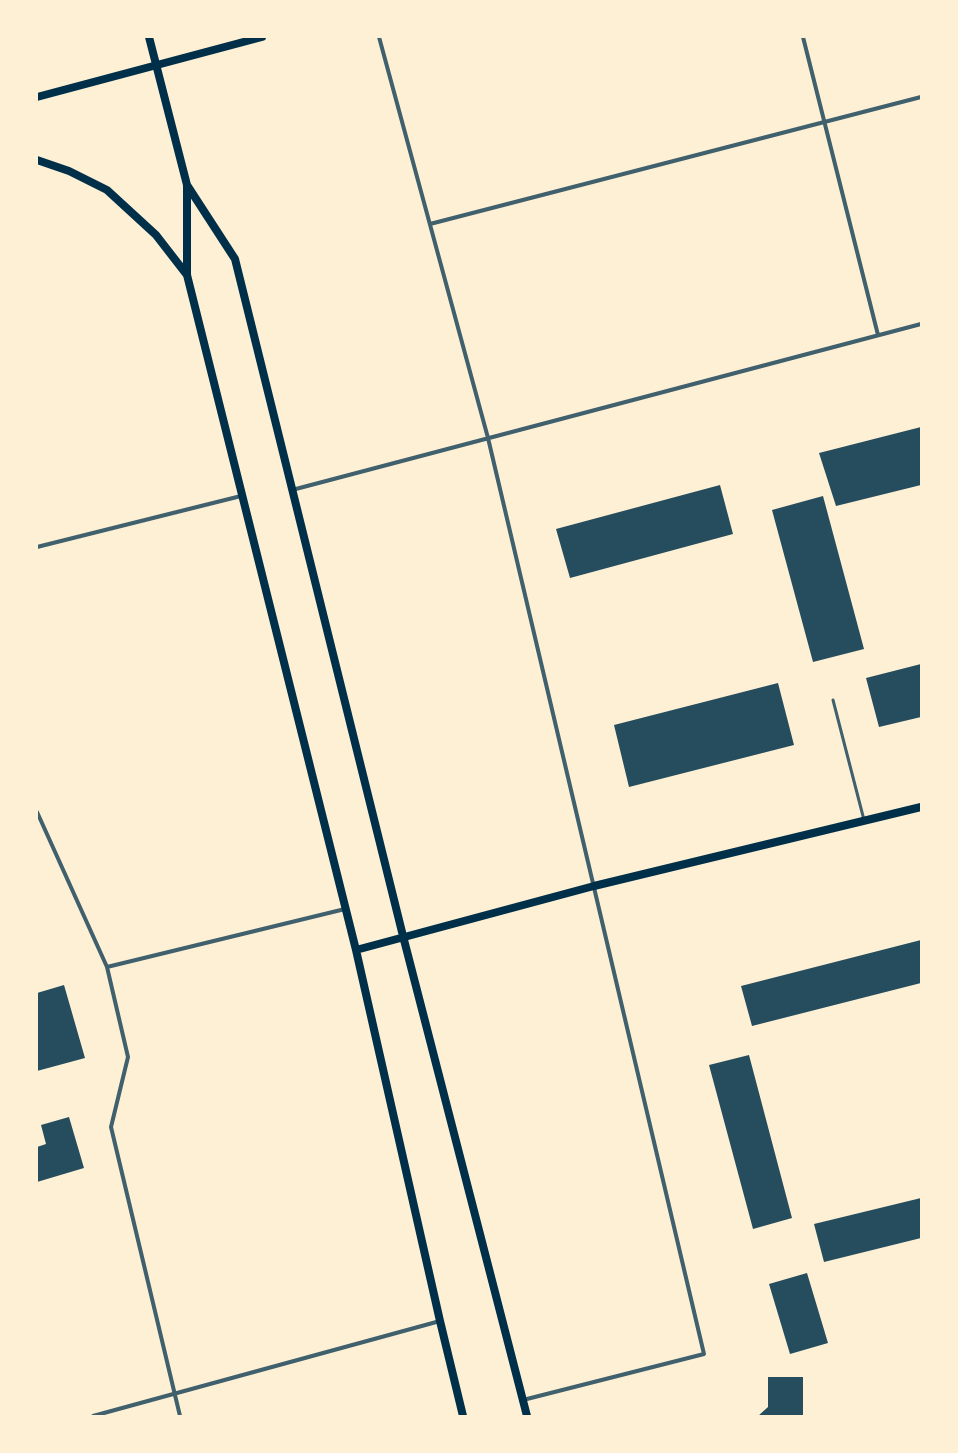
<!DOCTYPE html>
<html>
<head>
<meta charset="utf-8">
<style>
	body { margin:0 }
	#map { position:relative; width:958px; height:1453px; overflow:hidden; background:#fdf0d5; font-family:Barlow,sans-serif }
	canvas { display:block }
	.frame { position:absolute; inset:0; border:38px solid #fdf0d5; pointer-events:none }
</style>
</head>
<body>
<div id="map">
<canvas width="958" height="1453"></canvas>
<div class="frame"></div>
</div>
<script>
const g = document.querySelector('canvas').getContext('2d');
g.lineJoin = 'round';
function fillPath(path, color) {
  g.fillStyle = color;
  g.fill(path, 'evenodd');
}
function toPath(rows) {
  const path = new Path2D();
  for (const r of rows) {
    path.moveTo(r[0], r[1]);
    for (let i = 2; i < r.length; i += 2) path.lineTo(r[i], r[i + 1]);
  }
  return path;
}
function strokePath(path, color, width, dash) {
  g.strokeStyle = color;
  g.lineWidth = width;
  g.lineCap = dash ? 'butt' : 'round';
  g.setLineDash(dash || []);
  g.stroke(path);
}
fillPath(toPath([
	[921,427,921,485,836,506,819,453],
	[720,485,733,534,570,578,556,529],
	[823,496,864,649,813,662,772,510],
	[921,664,921,717,879,727,866,678],
	[778,683,794,745,629,787,614,725],
	[921,940,921,983,752,1026,741,986],
	[64,985,85,1058,37,1071,37,993],
	[749,1055,792,1218,753,1229,709,1065],
	[69,1117,84,1168,37,1182,37,1147,46,1144,41,1125],
	[921,1198,921,1238,824,1262,814,1224],
	[807,1273,828,1343,790,1354,769,1284],
	[768,1377,803,1377,803,1416,758,1416,768,1407]
]), '#264d5e');
strokePath(toPath([
	[833,700,864,820]
]), '#3f606c', 3);
strokePath(toPath([
	[379,37,488,438,704,1354,523,1400],
	[803,37,878,335],
	[430,224,921,97],
	[292,490,921,324],
	[37,547,241,496],
	[37,812,107,967,128,1057,111,1127,180,1416],
	[107,967,345,909],
	[93,1416,440,1321]
]), '#3f606c', 4);
strokePath(toPath([
	[149,37,187,185,187,275,356,950,440,1321,463,1416],
	[37,97,262,37],
	[37,160,69,171,107,190,156,235,187,275],
	[187,185,235,259,403,936,527,1416],
	[356,950,594,886,921,807]
]), '#003049', 8);
</script>
</body>
</html>
